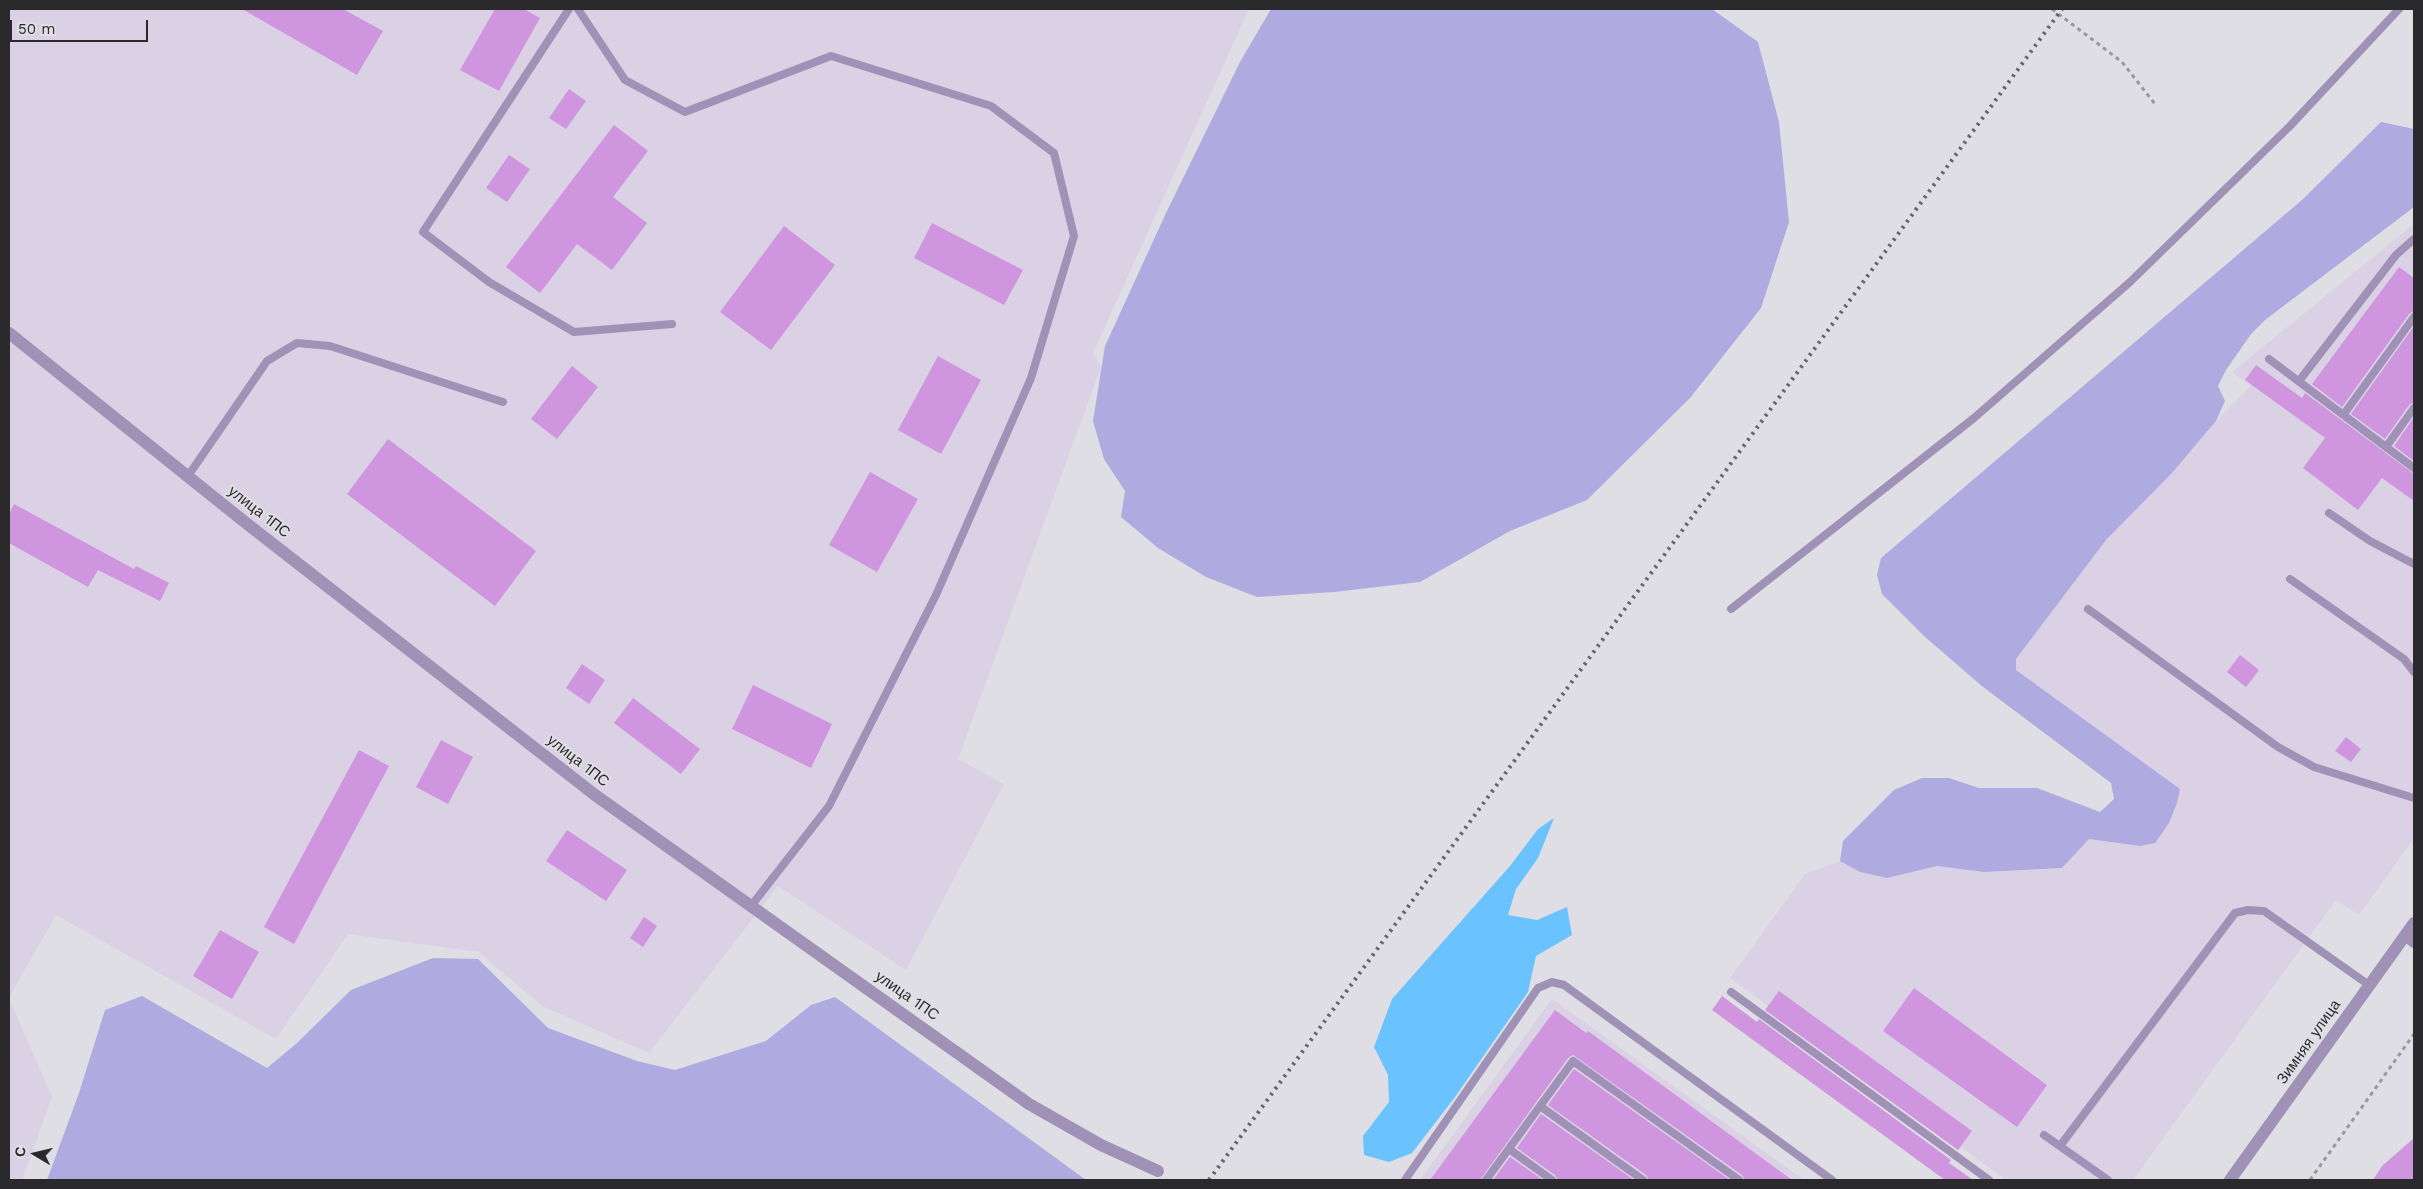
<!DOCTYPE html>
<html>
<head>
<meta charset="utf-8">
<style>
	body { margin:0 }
	#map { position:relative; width:2423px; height:1189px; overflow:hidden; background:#dfdee4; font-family:"Work Sans",sans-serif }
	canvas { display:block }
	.frame { position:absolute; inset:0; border:10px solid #2a2a2c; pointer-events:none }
	.north { position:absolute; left:10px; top:1129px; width:50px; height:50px; -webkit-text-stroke:4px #dfdee4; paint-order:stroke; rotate:279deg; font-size:14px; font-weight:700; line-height:20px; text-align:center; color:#2a2a2c }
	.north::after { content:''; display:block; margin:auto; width:18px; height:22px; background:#2a2a2c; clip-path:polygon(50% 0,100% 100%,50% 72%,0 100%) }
	.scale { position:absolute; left:10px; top:20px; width:138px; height:22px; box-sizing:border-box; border:2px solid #2a2a2c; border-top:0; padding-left:6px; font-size:15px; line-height:18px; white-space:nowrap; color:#2a2a2c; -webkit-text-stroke:4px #dfdee4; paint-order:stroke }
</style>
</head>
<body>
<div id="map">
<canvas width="2423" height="1189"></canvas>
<div class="frame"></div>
<div class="north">С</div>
<div class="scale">50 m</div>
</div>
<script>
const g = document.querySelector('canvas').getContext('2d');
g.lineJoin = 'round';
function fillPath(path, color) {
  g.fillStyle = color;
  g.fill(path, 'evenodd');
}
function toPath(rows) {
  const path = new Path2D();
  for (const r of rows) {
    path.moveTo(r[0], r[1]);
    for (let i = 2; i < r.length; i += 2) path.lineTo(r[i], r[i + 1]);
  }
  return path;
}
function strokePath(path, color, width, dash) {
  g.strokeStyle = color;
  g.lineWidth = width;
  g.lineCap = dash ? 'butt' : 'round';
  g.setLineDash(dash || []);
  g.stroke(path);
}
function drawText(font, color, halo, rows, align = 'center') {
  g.font = font + ' "Work Sans",sans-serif';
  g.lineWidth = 4;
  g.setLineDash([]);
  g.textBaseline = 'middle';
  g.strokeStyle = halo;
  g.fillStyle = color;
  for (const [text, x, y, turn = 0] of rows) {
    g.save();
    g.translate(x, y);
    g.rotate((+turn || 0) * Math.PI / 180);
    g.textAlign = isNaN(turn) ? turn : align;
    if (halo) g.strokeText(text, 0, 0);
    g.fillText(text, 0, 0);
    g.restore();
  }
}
fillPath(toPath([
	[9,9,1249,9,1093,353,1101,367,958,759,1004,784,906,970,778,886,649,1053,542,1006,479,952,348,934,276,1039,56,915,9,998,52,1097,22,1180,9,1180],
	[2414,224,2414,838,2359,915,2336,900,2133,1180,2006,1180,1730,978,1805,874,1840,861,1860,872,1887,878,1937,866,1984,872,2062,868,2089,839,2140,846,2169,823,2016,670,2016,659,2106,540,2172,473,2216,421,2251,386,2232,372],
	[1552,999,1804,1180,1420,1180]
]), '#dbd1e5');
fillPath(toPath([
	[1271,9,1712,9,1758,42,1779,122,1789,222,1761,308,1690,398,1587,500,1510,531,1420,582,1334,592,1257,597,1206,577,1158,548,1121,517,1125,491,1104,459,1093,421,1105,346,1166,213,1240,62],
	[2381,122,2414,129,2414,207,2265,320,2251,334,2226,370,2218,386,2225,401,2216,421,2172,473,2106,540,2016,659,2016,670,2180,789,2177,803,2169,823,2155,843,2140,846,2089,839,2062,868,1984,872,1937,866,1887,878,1860,872,1840,861,1843,841,1894,790,1922,778,1949,778,1979,788,2037,788,2100,812,2114,799,2111,783,1983,687,1924,636,1882,594,1877,575,1881,558,2302,200],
	[433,958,478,959,548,1028,637,1061,675,1070,766,1041,811,1005,835,997,1086,1180,47,1180,79,1093,105,1010,142,996,267,1068,297,1043,351,990]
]), '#afaae0');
fillPath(toPath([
	[1554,818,1538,858,1516,889,1508,915,1537,920,1567,907,1572,935,1536,956,1528,992,1455,1097,1412,1153,1389,1162,1364,1155,1363,1136,1389,1102,1388,1075,1374,1047,1392,999,1510,866,1538,829]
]), '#6ac3ff');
fillPath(toPath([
	[242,9,343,9,383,31,357,75],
	[495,9,524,9,540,18,499,91,460,70],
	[569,89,586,101,566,129,549,118],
	[614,125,648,151,613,197,647,223,612,270,577,244,540,293,506,267],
	[509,155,530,169,507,202,486,188],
	[932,223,1023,270,1004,305,914,258],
	[784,226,835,265,771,350,720,312],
	[2399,267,2414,278,2414,311,2409,314,2342,407,2312,384],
	[2414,326,2414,402,2409,405,2385,439,2351,414],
	[938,356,981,380,941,454,898,430],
	[2256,365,2302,398,2305,393,2414,474,2414,501,2382,478,2358,510,2303,468,2325,438,2245,380],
	[572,366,598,387,557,439,531,419],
	[2414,417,2414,461,2394,446],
	[388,439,536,551,495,606,347,494],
	[870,472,918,499,877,572,829,545],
	[14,504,134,569,136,566,169,583,160,601,98,570,88,587,9,543,9,514],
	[2240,655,2259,670,2246,687,2227,672],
	[582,664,605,680,589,704,566,688],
	[753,685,832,724,811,768,732,729],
	[633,698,700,749,681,774,614,723],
	[2346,737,2361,749,2351,762,2335,751],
	[441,740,473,757,448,804,416,787],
	[359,750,389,766,294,944,264,927],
	[567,830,627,870,606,901,546,861],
	[644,917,657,926,643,947,630,938],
	[220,930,259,952,232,999,193,976],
	[1914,988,2047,1085,2017,1127,1883,1031],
	[1779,991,1972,1131,1958,1150,1765,1010],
	[1722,996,1757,1022,1759,1019,1951,1160,1949,1163,1973,1180,1945,1180,1712,1010],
	[1555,1010,1586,1033,1588,1031,1792,1180,1745,1180,1742,1175,1573,1055,1568,1058,1480,1180,1430,1180],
	[1574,1069,1730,1180,1649,1180,1646,1175,1548,1105],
	[1541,1114,1634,1180,1558,1180,1555,1175,1517,1148],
	[2414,1138,2414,1180,2373,1180,2382,1166],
	[1510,1157,1543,1180,1493,1180]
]), '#cf95df');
strokePath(toPath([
	[2052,9,2122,62,2155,104],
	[2310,1180,2414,1034]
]), '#99989c', 3, [4, 4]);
strokePath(toPath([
	[569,9,423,232,489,282,574,332,672,324],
	[578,9,625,80,685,112,831,56,991,106,1054,153,1074,236,1031,378,936,595,829,806,751,906],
	[2269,359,2386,447],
	[2299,381,2396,255,2414,239],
	[2414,408,2386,447,2414,468],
	[2344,414,2414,317],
	[188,476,267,361,297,343,330,346,503,402],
	[2329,513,2370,541,2414,564],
	[2290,579,2404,659,2414,672],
	[1731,609,1974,418,2130,282,2290,126,2399,9],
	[2088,609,2278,747,2314,767,2414,798],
	[1731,992,1989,1180],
	[1540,1106,1643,1180],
	[2044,1135,2108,1180],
	[2060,1146,2235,913,2248,910,2264,911,2369,985],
	[1509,1149,1552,1180],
	[1405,1180,1538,988,1552,982,1564,985,1832,1180],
	[1486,1180,1573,1061,1739,1180]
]), '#9f92b6', 8);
strokePath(toPath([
	[9,333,246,523,595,795,1029,1104,1101,1145,1158,1171],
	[2406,935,2414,942]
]), '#9f92b6', 12);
strokePath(toPath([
	[2230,1180,2414,923]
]), '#9f92b6', 12);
strokePath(toPath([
	[1209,1180,2062,9]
]), '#656568', 4, [2.5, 5]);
drawText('15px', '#2a2a2c', '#dfdee4', [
	["улица 1ПС",259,512,38],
	["улица 1ПС",578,761,38],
	["улица 1ПС",907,996,35],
	["Зимняя улица",2309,1042,-55]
]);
</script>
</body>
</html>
